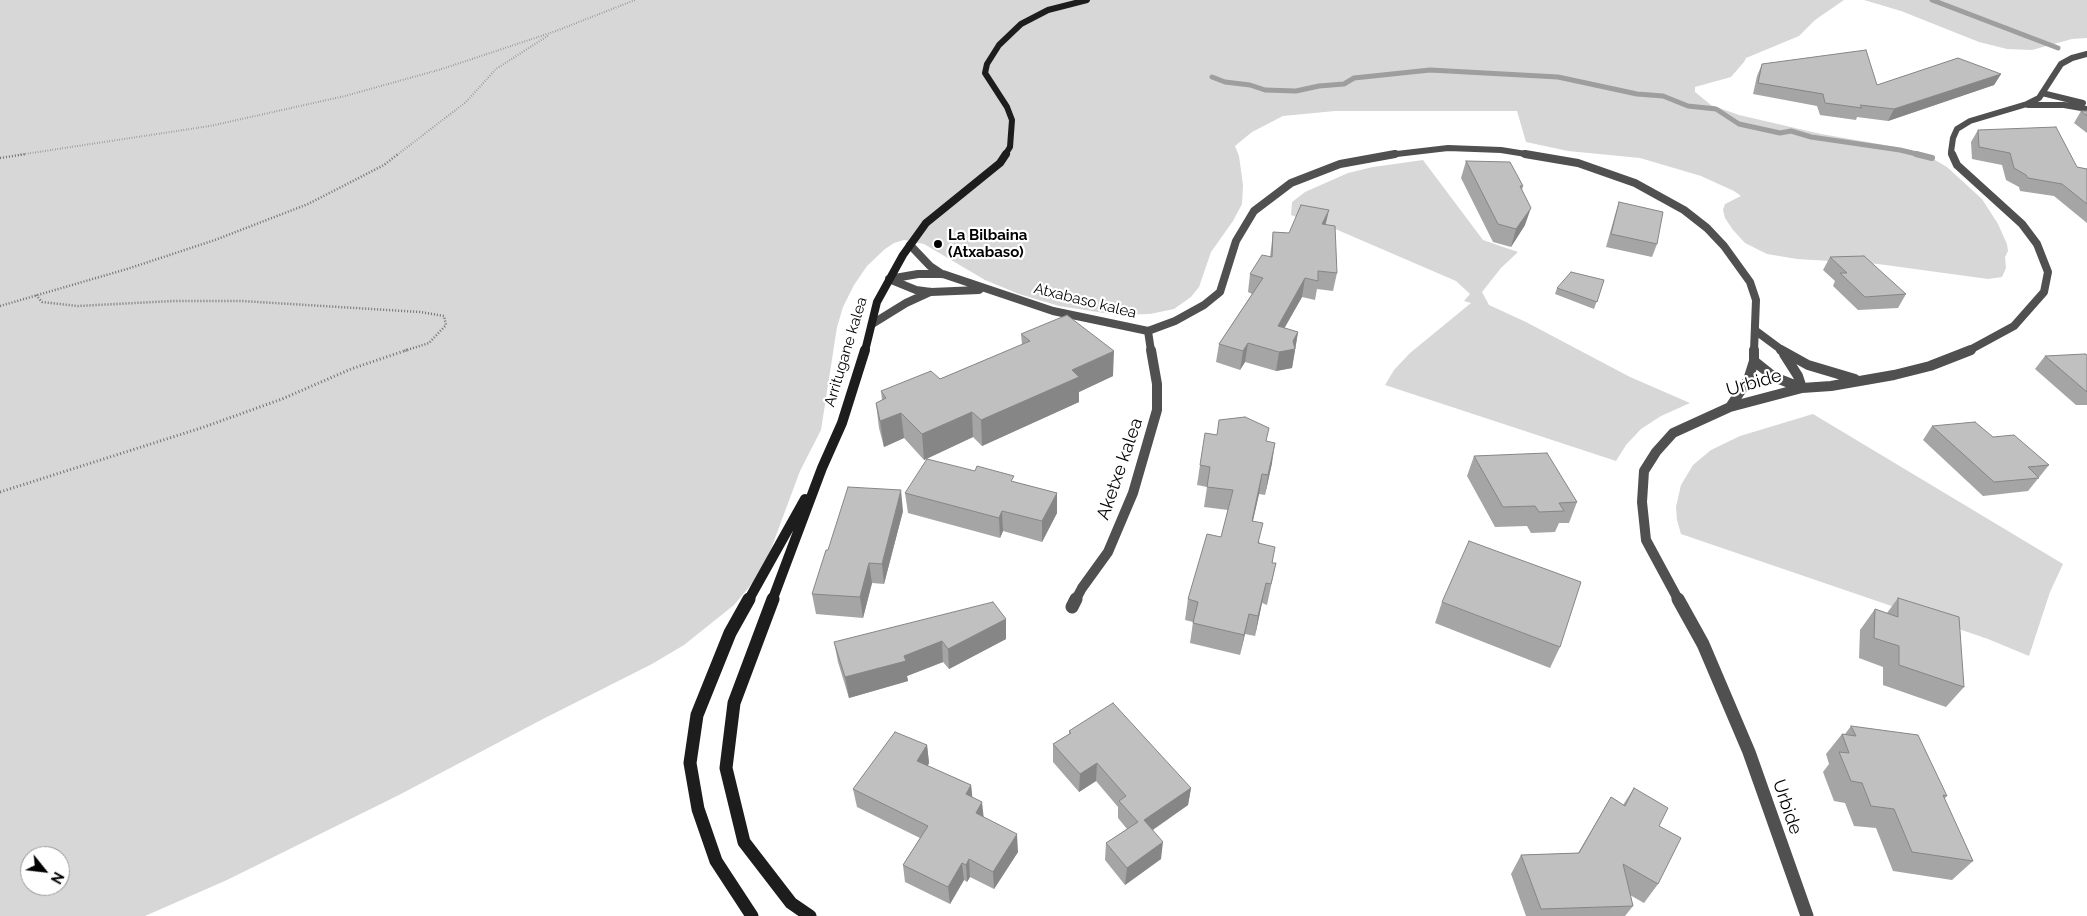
<!DOCTYPE html>
<html>
<head>
<meta charset="utf-8">
<style>
	body { margin:0 }
	#map { position:relative; width:2087px; height:916px; overflow:hidden; background:#fff; font-family:Raleway,sans-serif }
	canvas { display:block }
	.north { position:absolute; left:20px; top:846px; width:50px; height:50px; box-sizing:border-box; background:#fff; border:1px solid #999; border-radius:50%; rotate:119deg; font-size:14px; font-weight:700; line-height:20px; text-align:center; color:#000 }
	.north::after { content:''; display:block; margin:auto; width:18px; height:22px; background:#000; clip-path:polygon(50% 0,100% 100%,50% 72%,0 100%) }
</style>
</head>
<body>
<div id="map">
<canvas width="2087" height="916"></canvas>
<div class="north">N</div>
</div>
<script>
const g = document.querySelector('canvas').getContext('2d');
g.lineJoin = 'round';
function fillPath(path, color) {
  g.fillStyle = color;
  g.fill(path, 'evenodd');
}
function toPath(rows) {
  const path = new Path2D();
  for (const r of rows) {
    path.moveTo(r[0], r[1]);
    for (let i = 2; i < r.length; i += 2) path.lineTo(r[i], r[i + 1]);
  }
  return path;
}
function strokePath(path, color, width, dash) {
  g.strokeStyle = color;
  g.lineWidth = width;
  g.lineCap = dash ? 'butt' : 'round';
  g.setLineDash(dash || []);
  g.stroke(path);
}
function drawText(font, color, halo, rows, align = 'center') {
  g.font = font + ' Raleway,sans-serif';
  g.lineWidth = 4.5;
  g.setLineDash([]);
  g.textBaseline = 'middle';
  g.strokeStyle = halo;
  g.fillStyle = color;
  for (const [text, x, y, turn = 0] of rows) {
    g.save();
    g.translate(x, y);
    g.rotate((+turn || 0) * Math.PI / 180);
    g.textAlign = isNaN(turn) ? turn : align;
    if (halo) g.strokeText(text, 0, 0);
    g.fillText(text, 0, 0);
    g.restore();
  }
}
fillPath(toPath([
	[0,0,1844,0,1815,20,1799,36,1746,58,1744,62,1731,77,1695,87,1695,92,1711,105,1739,115,1821,134,1896,147,1930,157,1947,167,1982,199,1998,224,2007,244,2008,251,2005,257,2006,268,2002,277,1988,279,1878,264,1797,259,1767,254,1745,243,1733,230,1725,218,1723,210,1725,204,1741,196,1734,191,1701,176,1640,158,1568,151,1526,142,1517,111,1335,111,1283,116,1252,132,1235,146,1239,156,1243,185,1242,204,1233,221,1211,252,1199,287,1191,297,1174,309,1150,314,1117,315,1059,306,1019,294,985,280,924,244,904,240,894,243,885,249,867,266,854,285,843,307,837,327,821,430,800,471,768,557,755,580,734,605,684,645,652,664,541,720,399,795,227,880,145,916,0,916],
	[30,856,60,856,60,886,30,886],
	[1864,0,2087,0,2087,38,2072,39,2032,50,2007,49,1979,42,1901,11],
	[1423,160,1483,240,1518,252,1501,268,1482,292,1489,305,1526,322,1630,377,1690,403,1661,416,1641,429,1626,445,1616,461,1385,385,1394,370,1410,353,1471,303,1464,301,1470,294,1456,281,1326,225,1318,225,1291,215,1292,202,1305,192,1348,173,1373,167],
	[1813,414,2063,564,2050,592,2029,656,1988,639,1681,534,1677,520,1676,507,1681,485,1693,465,1711,450,1740,436]
]), '#d7d7d7');
strokePath(toPath([
	[1932,0,2058,48],
	[1212,77,1225,82,1250,85,1265,90,1296,91,1319,86,1344,84,1354,78,1430,70,1558,77,1637,94,1663,96,1688,106,1716,109,1739,124,1780,133,1791,131,1811,137,1900,150,1921,155]
]), '#9e9e9e', 5);
strokePath(toPath([
	[1916,154,1932,158]
]), '#9e9e9e', 6);
strokePath(toPath([
	[18,155,210,126,345,96,442,69,556,31,635,0],
	[397,155,466,102,496,69,549,35]
]), '#727272', 2, [0.5, 2]);
strokePath(toPath([
	[0,158,26,154],
	[36,295,42,302,78,306,173,301,242,301,420,312,444,316,446,325,429,343,404,351],
	[0,306,127,269,215,240,308,204,384,165,398,154]
]), '#727272', 2.5, [1, 2]);
strokePath(toPath([
	[0,492,204,427,282,399,351,369,407,350]
]), '#727272', 3, [1, 2.5]);
strokePath(toPath([
	[2042,93,2083,103],
	[2028,105,2064,105,2087,109],
	[1388,155,1448,148,1501,150,1532,155],
	[1952,155,1951,152,1953,138,1957,129,1970,121,2027,104,2039,98,2061,64,2072,58,2087,54]
]), '#505050', 6);
strokePath(toPath([
	[1525,154,1578,163,1635,183,1684,210,1707,228,1724,246,1750,282,1756,300,1754,351],
	[1952,154,1957,165,2022,224,2037,244,2048,272,2044,292,2014,326,1968,351],
	[910,245,930,266,942,274],
	[889,279,918,274,943,274,1053,311,1148,331,1175,321,1204,305,1220,292,1236,241,1254,211,1291,183,1340,164,1395,154],
	[889,279,916,290,931,292,979,290],
	[872,324,906,303,930,292],
	[1148,331,1151,351],
	[1756,331,1783,351]
]), '#505050', 8);
strokePath(toPath([
	[1754,350,1754,361,1774,377,1802,388],
	[1781,350,1808,365,1855,379],
	[1784,354,1798,376,1802,388],
	[1730,407,1748,380,1754,361],
	[1075,601,1082,588,1108,552,1133,493,1157,410,1157,384,1151,350],
	[1679,601,1646,540,1642,502,1644,471,1656,452,1673,433,1730,407,1802,388,1831,386,1894,375,1930,366,1971,350]
]), '#505050', 10);
strokePath(toPath([
	[1678,599,1703,644,1749,752,1807,916],
	[1072,607,1076,599]
]), '#505050', 13);
strokePath(toPath([
	[1005,155,1010,147,1012,120,1007,107,985,73,987,64,999,45,1021,24,1048,10,1087,0]
]), '#1d1d1d', 6);
strokePath(toPath([
	[865,351,877,302,903,255,926,223,1000,163,1006,154]
]), '#1d1d1d', 8);
strokePath(toPath([
	[748,601,805,499],
	[772,601,822,468,842,423,865,350]
]), '#1d1d1d', 10);
strokePath(toPath([
	[749,599,730,633,697,715,690,763,698,809,716,861,752,916],
	[773,599,734,703,726,768,744,842,791,903,810,916]
]), '#1d1d1d', 13);
fillPath(toPath([
	[1762,64,1877,85,2001,74,1994,85,1888,121,1857,117,1856,120,1820,115,1817,106,1753,94,1757,76],
	[2081,111,2087,111,2087,133,2074,123],
	[1978,130,2077,167,2087,169,2087,223,2054,196,2020,191,2019,187,2006,180,2002,165,1972,159,1971,142],
	[1466,161,1523,186,1522,190,1525,225,1511,247,1493,242,1461,178],
	[1619,202,1657,244,1652,257,1606,247,1615,215],
	[1326,225,1337,273,1333,291,1317,289,1315,300,1302,297,1284,328,1298,332,1292,368,1276,371,1245,362,1240,370,1216,362,1219,344,1252,294,1248,292,1250,274,1270,257,1273,232,1289,233],
	[1830,257,1906,294,1898,308,1858,310,1833,286,1835,281,1823,270],
	[1604,280,1594,309,1555,294,1557,288],
	[1021,334,1113,376,1079,392,1079,402,982,446,973,437,924,460,904,438,884,447,879,428,876,403,882,400,881,391,940,379,1022,345],
	[2087,355,2087,405,2076,405,2035,369,2045,356],
	[1932,426,1993,437,2049,465,2028,491,1983,496,1923,440],
	[1267,441,1272,463,1265,495,1259,494,1253,521,1260,544,1272,563,1276,563,1267,605,1262,603,1255,636,1245,634,1240,655,1190,643,1193,622,1185,620,1188,599,1221,537,1228,510,1204,507,1207,487,1197,485,1200,465],
	[1474,456,1577,502,1569,523,1559,523,1555,532,1531,533,1527,526,1495,527,1467,476],
	[1014,482,1057,493,1057,513,1042,542,1003,531,1000,538,908,513,905,493],
	[903,511,884,584,872,583,863,618,816,614,812,594,828,550],
	[1898,598,1964,687,1946,707,1883,685,1883,667,1859,658,1860,630,1875,609,1887,613],
	[1442,602,1560,647,1550,668,1435,623],
	[1006,619,1006,639,949,669,943,662,907,676,908,681,849,698,838,662,834,642],
	[1851,726,1947,796,1944,799,1973,861,1952,880,1893,871,1876,828,1854,826,1845,803,1834,801,1823,772,1829,764,1826,754,1842,734,1845,734],
	[1069,731,1191,788,1188,805,1153,830,1161,859,1125,885,1105,860,1106,843,1127,829,1118,818,1118,807,1096,781,1079,792,1053,762,1053,744,1069,734],
	[927,745,929,763,928,766,971,785,972,797,983,817,1018,852,994,889,970,877,967,882,964,880,950,904,905,882,903,865,920,838,857,807,853,789],
	[1634,788,1659,826,1658,884,1644,903,1630,895,1633,906,1625,916,1526,916,1511,874,1521,855,1578,853,1611,797,1623,805]
]), '#a5a5a5');
fillPath(toPath([
	[2001,74,1994,85,1888,121,1894,109],
	[1531,208,1525,225,1511,247,1516,229],
	[1329,210,1325,227,1322,224],
	[1305,278,1302,297,1275,345,1278,326],
	[1298,332,1292,368,1276,371,1279,352,1293,341],
	[1248,343,1245,362,1240,370,1243,351],
	[1114,351,1113,376,1079,392,1079,402,982,446,981,420,1072,370],
	[972,412,973,437,924,460,922,434],
	[901,413,904,438,884,447,880,421],
	[1275,443,1272,463,1265,495,1268,475],
	[1262,474,1259,494,1248,541,1252,521],
	[901,490,903,511,884,584,882,564],
	[1057,493,1057,513,1042,542,1042,521],
	[1002,511,1003,531,1000,538,999,518],
	[869,563,872,583,863,618,860,597],
	[1266,583,1262,603,1255,636,1258,616],
	[1249,614,1245,634,1240,655,1244,635],
	[1006,619,1006,639,949,669,948,649],
	[942,641,943,662,907,676,908,681,849,698,845,677],
	[927,745,929,763,919,779,917,761],
	[1097,763,1096,781,1079,792,1080,774],
	[971,785,973,803,966,794],
	[1191,788,1188,805,1142,837,1144,820],
	[982,802,984,820,976,813],
	[1017,834,1018,852,994,889,993,872],
	[1163,842,1161,859,1125,885,1127,868],
	[969,859,970,877,967,882,966,865],
	[962,863,964,880,950,904,948,887]
]), '#868686');
const building = toPath([
	[1866,50,1877,85,1958,58,2001,74,1894,109,1860,105,1862,108,1825,103,1823,94,1758,83,1762,64,1866,50],
	[2081,111,2087,111,2087,116,2081,111],
	[2056,127,2077,167,2087,169,2087,204,2062,184,2028,178,2026,175,2014,168,2010,153,1979,147,1978,130,2056,127],
	[1466,161,1510,162,1523,186,1520,186,1531,208,1516,229,1498,224,1466,161],
	[1619,202,1663,212,1657,244,1611,234,1619,202],
	[1301,205,1329,210,1322,224,1335,226,1337,273,1318,271,1318,281,1305,278,1278,326,1298,332,1293,341,1295,349,1279,352,1248,343,1243,351,1219,344,1263,278,1250,274,1262,255,1272,257,1273,232,1289,233,1301,205],
	[1864,256,1906,294,1865,297,1840,273,1847,273,1830,257,1864,256],
	[1571,272,1604,280,1597,302,1557,288,1571,272],
	[1067,315,1114,351,1072,370,1079,377,981,420,972,412,922,434,901,413,880,421,876,403,886,398,881,391,931,371,940,379,1030,341,1021,334,1067,315],
	[2085,354,2087,355,2087,392,2045,356,2085,354],
	[1245,417,1269,428,1266,441,1275,443,1268,475,1262,474,1252,521,1263,523,1258,543,1275,547,1272,563,1276,563,1271,584,1266,583,1258,616,1249,614,1244,635,1193,623,1198,602,1188,599,1207,534,1221,537,1233,490,1207,487,1210,467,1200,465,1205,433,1217,435,1219,420,1245,417],
	[1975,422,1993,437,2014,435,2049,465,2028,467,2039,478,1994,482,1932,426,1975,422],
	[1547,453,1577,502,1559,503,1564,511,1539,512,1535,506,1503,507,1474,456,1547,453],
	[927,459,975,471,977,466,1014,476,1011,481,1057,493,1042,521,1002,511,999,518,905,493,927,459],
	[848,487,901,490,882,564,869,563,860,597,812,594,826,550,828,550,848,487],
	[1469,541,1581,582,1560,647,1442,602,1469,541],
	[1898,598,1959,617,1964,687,1899,665,1899,646,1874,638,1875,609,1898,617,1898,598],
	[993,602,1006,619,948,649,942,641,904,656,906,661,845,677,834,642,993,602],
	[1113,703,1191,788,1144,820,1163,842,1127,868,1106,843,1138,822,1119,801,1126,796,1097,763,1080,774,1053,744,1071,733,1069,731,1113,703],
	[1851,726,1918,735,1947,796,1943,795,1973,861,1912,852,1894,809,1871,806,1862,783,1851,781,1839,752,1849,753,1842,734,1856,736,1851,726],
	[895,732,927,745,917,761,971,785,966,794,982,802,976,813,1017,834,993,872,969,859,966,865,962,863,948,887,903,865,928,826,853,789,895,732],
	[1634,788,1668,808,1659,826,1681,838,1658,884,1623,864,1633,906,1541,909,1521,855,1579,853,1611,797,1625,806,1634,788]
]);
fillPath(building, '#c0c0c0');
strokePath(building, '#868686', 1);
for (const [x, y, r, color] of [
	[938,244,5,"#000"]
]) {
  const dot = new Path2D();
  dot.arc(x, y, r, 0, 2 * Math.PI);
  g.fillStyle = color;
  g.fill(dot);
  strokePath(dot, '#fff', 2);
}
drawText('bold 15px', '#000', '#fff', [
	["La Bilbaina",948,235],
	["(Atxabaso)",948,252]
], 'left');
drawText('15px', '#000', '#fff', [
	["Atxabaso kalea",1085,301,14],
	["Arritugane kalea",846,352,-73]
]);
drawText('18px', '#000', '#fff', [
	["Urbide",1754,383,-16],
	["Aketxe kalea",1120,469,-71],
	["Urbide",1787,807,71]
]);
</script>
</body>
</html>
